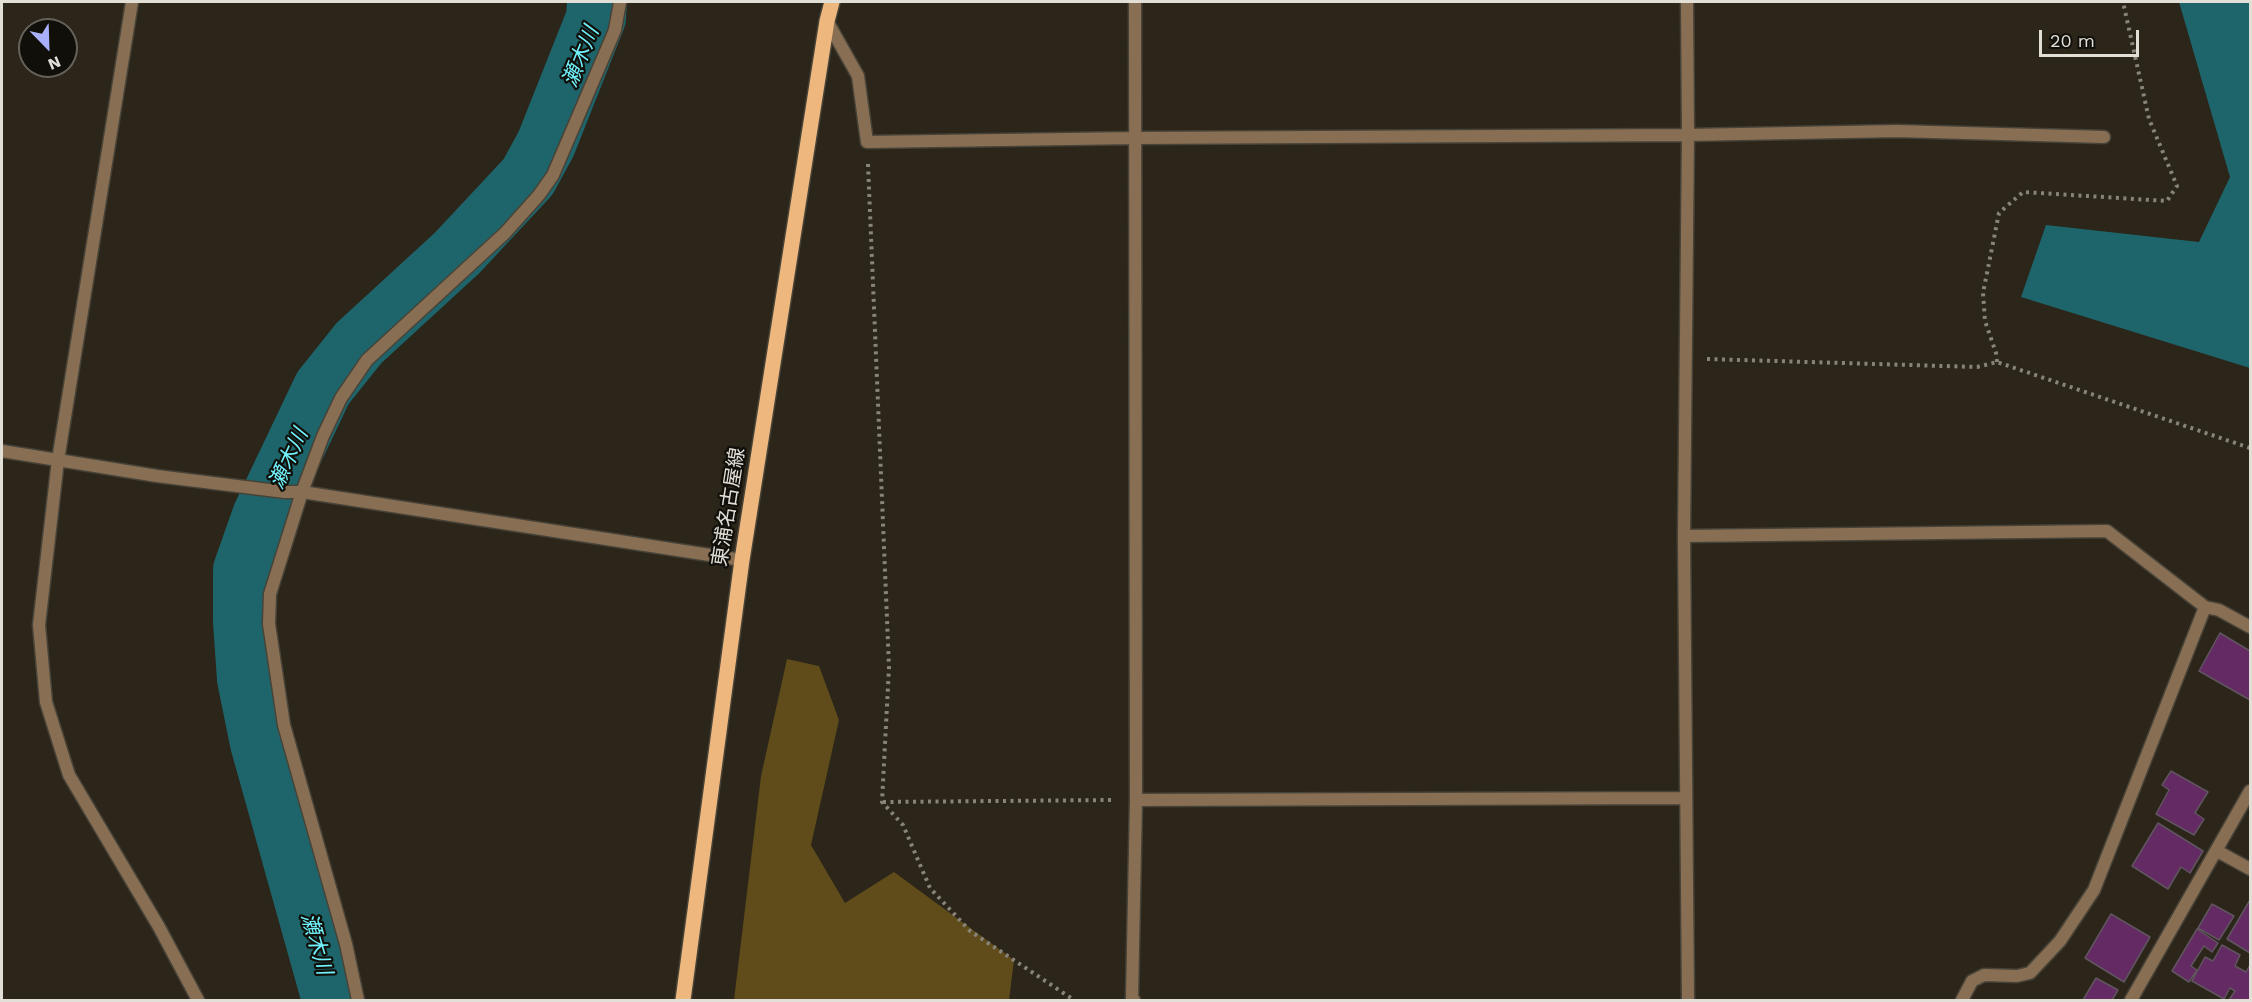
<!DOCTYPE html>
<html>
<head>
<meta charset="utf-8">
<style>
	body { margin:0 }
	#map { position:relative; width:2252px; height:1002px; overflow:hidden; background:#2b251a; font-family:"Work Sans",sans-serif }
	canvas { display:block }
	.frame { position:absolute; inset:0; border:3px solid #e2dfd7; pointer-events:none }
	.north { position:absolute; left:18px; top:18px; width:60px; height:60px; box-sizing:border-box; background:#110f0a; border:2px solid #65625c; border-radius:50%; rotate:157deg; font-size:16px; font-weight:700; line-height:24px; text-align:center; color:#e2dfd7 }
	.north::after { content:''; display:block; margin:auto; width:21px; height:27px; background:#a8b0fc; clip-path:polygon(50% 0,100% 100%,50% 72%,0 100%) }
	.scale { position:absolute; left:2039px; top:30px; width:100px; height:27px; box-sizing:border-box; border:3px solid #e2dfd7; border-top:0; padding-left:8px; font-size:18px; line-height:21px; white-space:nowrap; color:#e2dfd7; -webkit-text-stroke:4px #110f0a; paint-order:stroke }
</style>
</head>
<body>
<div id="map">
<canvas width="2252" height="1002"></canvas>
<div class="frame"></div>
<div class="north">N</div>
<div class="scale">20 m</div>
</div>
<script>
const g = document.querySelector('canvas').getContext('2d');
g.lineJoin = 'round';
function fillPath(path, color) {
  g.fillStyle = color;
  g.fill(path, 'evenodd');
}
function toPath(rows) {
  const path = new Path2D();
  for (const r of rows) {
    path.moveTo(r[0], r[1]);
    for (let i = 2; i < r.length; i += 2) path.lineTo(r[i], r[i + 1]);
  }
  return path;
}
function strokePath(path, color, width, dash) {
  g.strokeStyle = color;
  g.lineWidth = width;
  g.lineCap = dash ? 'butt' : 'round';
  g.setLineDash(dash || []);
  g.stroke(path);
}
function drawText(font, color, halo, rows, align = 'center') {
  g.font = font + ' "Work Sans","Noto Sans JP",sans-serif';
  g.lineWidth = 4.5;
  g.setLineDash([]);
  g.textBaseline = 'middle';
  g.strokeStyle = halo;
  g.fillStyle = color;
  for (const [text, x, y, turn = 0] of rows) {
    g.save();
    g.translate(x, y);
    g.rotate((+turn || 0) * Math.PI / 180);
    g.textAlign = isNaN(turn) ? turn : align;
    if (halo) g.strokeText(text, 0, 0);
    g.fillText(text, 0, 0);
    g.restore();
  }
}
fillPath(toPath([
	[787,659,819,666,839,720,811,845,845,903,894,872,1014,960,1009,1000,734,1000,761,776]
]), '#5f4c1a');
fillPath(toPath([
	[2179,2,2250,2,2250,368,2021,297,2046,225,2199,242,2230,177]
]), '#1e656b');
strokePath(toPath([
	[332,1000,260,743,247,679,243,622,243,570,262,516,323,388,359,343,457,253,528,177,546,144,596,18,597,2]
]), '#1e656b', 60);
const building = toPath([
	[2220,633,2250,651,2250,700,2199,671,2220,633],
	[2171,771,2208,792,2195,813,2204,819,2194,835,2156,814,2169,790,2162,785,2171,771],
	[2158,823,2203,851,2190,873,2181,867,2168,889,2132,866,2158,823],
	[2250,900,2250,953,2227,939,2250,900],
	[2212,904,2234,916,2219,940,2198,928,2212,904],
	[2111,914,2150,937,2124,982,2085,958,2111,914],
	[2197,929,2218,943,2212,952,2204,946,2191,966,2197,970,2189,982,2172,971,2197,929],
	[2222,945,2240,955,2235,966,2246,972,2250,965,2250,1000,2229,1000,2235,991,2230,988,2224,999,2192,981,2205,957,2213,961,2222,945],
	[2096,978,2118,990,2112,1000,2083,1000,2096,978]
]);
fillPath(building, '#632a63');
strokePath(building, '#60555f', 1.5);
const minor = toPath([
	[1687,2,1688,135,1684,536,1688,1000],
	[827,21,858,76,867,142,1135,138,1688,135,1897,131,2104,137],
	[58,460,132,2],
	[1684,536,2107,531,2205,607,2219,610,2250,627],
	[1136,800,1685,798],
	[2217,851,2250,869],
	[358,1000,346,944,284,725,269,624,270,594,302,492,323,436,341,398,367,360,505,233,539,195,553,175,615,30,620,2],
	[1134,1000,1132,998,1136,800,1135,2],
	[1962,1000,1972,981,1984,975,2017,976,2030,973,2060,941,2094,890,2205,607],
	[2131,1000,2250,791]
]);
const tertiary = toPath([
	[2,451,157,476,285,492,302,492,742,560],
	[58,460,39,625,46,702,69,775,159,927,198,1000]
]);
const primary = toPath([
	[683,1000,742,560,827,21,832,2]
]);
strokePath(minor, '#484338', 15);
strokePath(tertiary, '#484338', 15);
strokePath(primary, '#484338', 18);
strokePath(toPath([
	[868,164,889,667,882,802,903,825,930,888,970,931,1074,1000],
	[1707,359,1977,367,1997,362,2250,448],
	[1997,362,1996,353,1985,321,1983,293,1999,213,2023,192,2167,201,2177,186,2149,119,2123,2],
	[883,802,1112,800]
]), '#88847a', 4, [3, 4.5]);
strokePath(minor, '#886f53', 12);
strokePath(tertiary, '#886f53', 12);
strokePath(primary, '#edb77d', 15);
drawText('20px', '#e2dfd7', '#110f0a', [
	["東浦名古屋線",729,507,-81]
]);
drawText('italic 21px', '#70f3fd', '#110f0a', [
	["瀬木川",581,57,-68],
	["瀬木川",289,459,-65],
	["瀬木川",316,944,74]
]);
</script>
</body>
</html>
